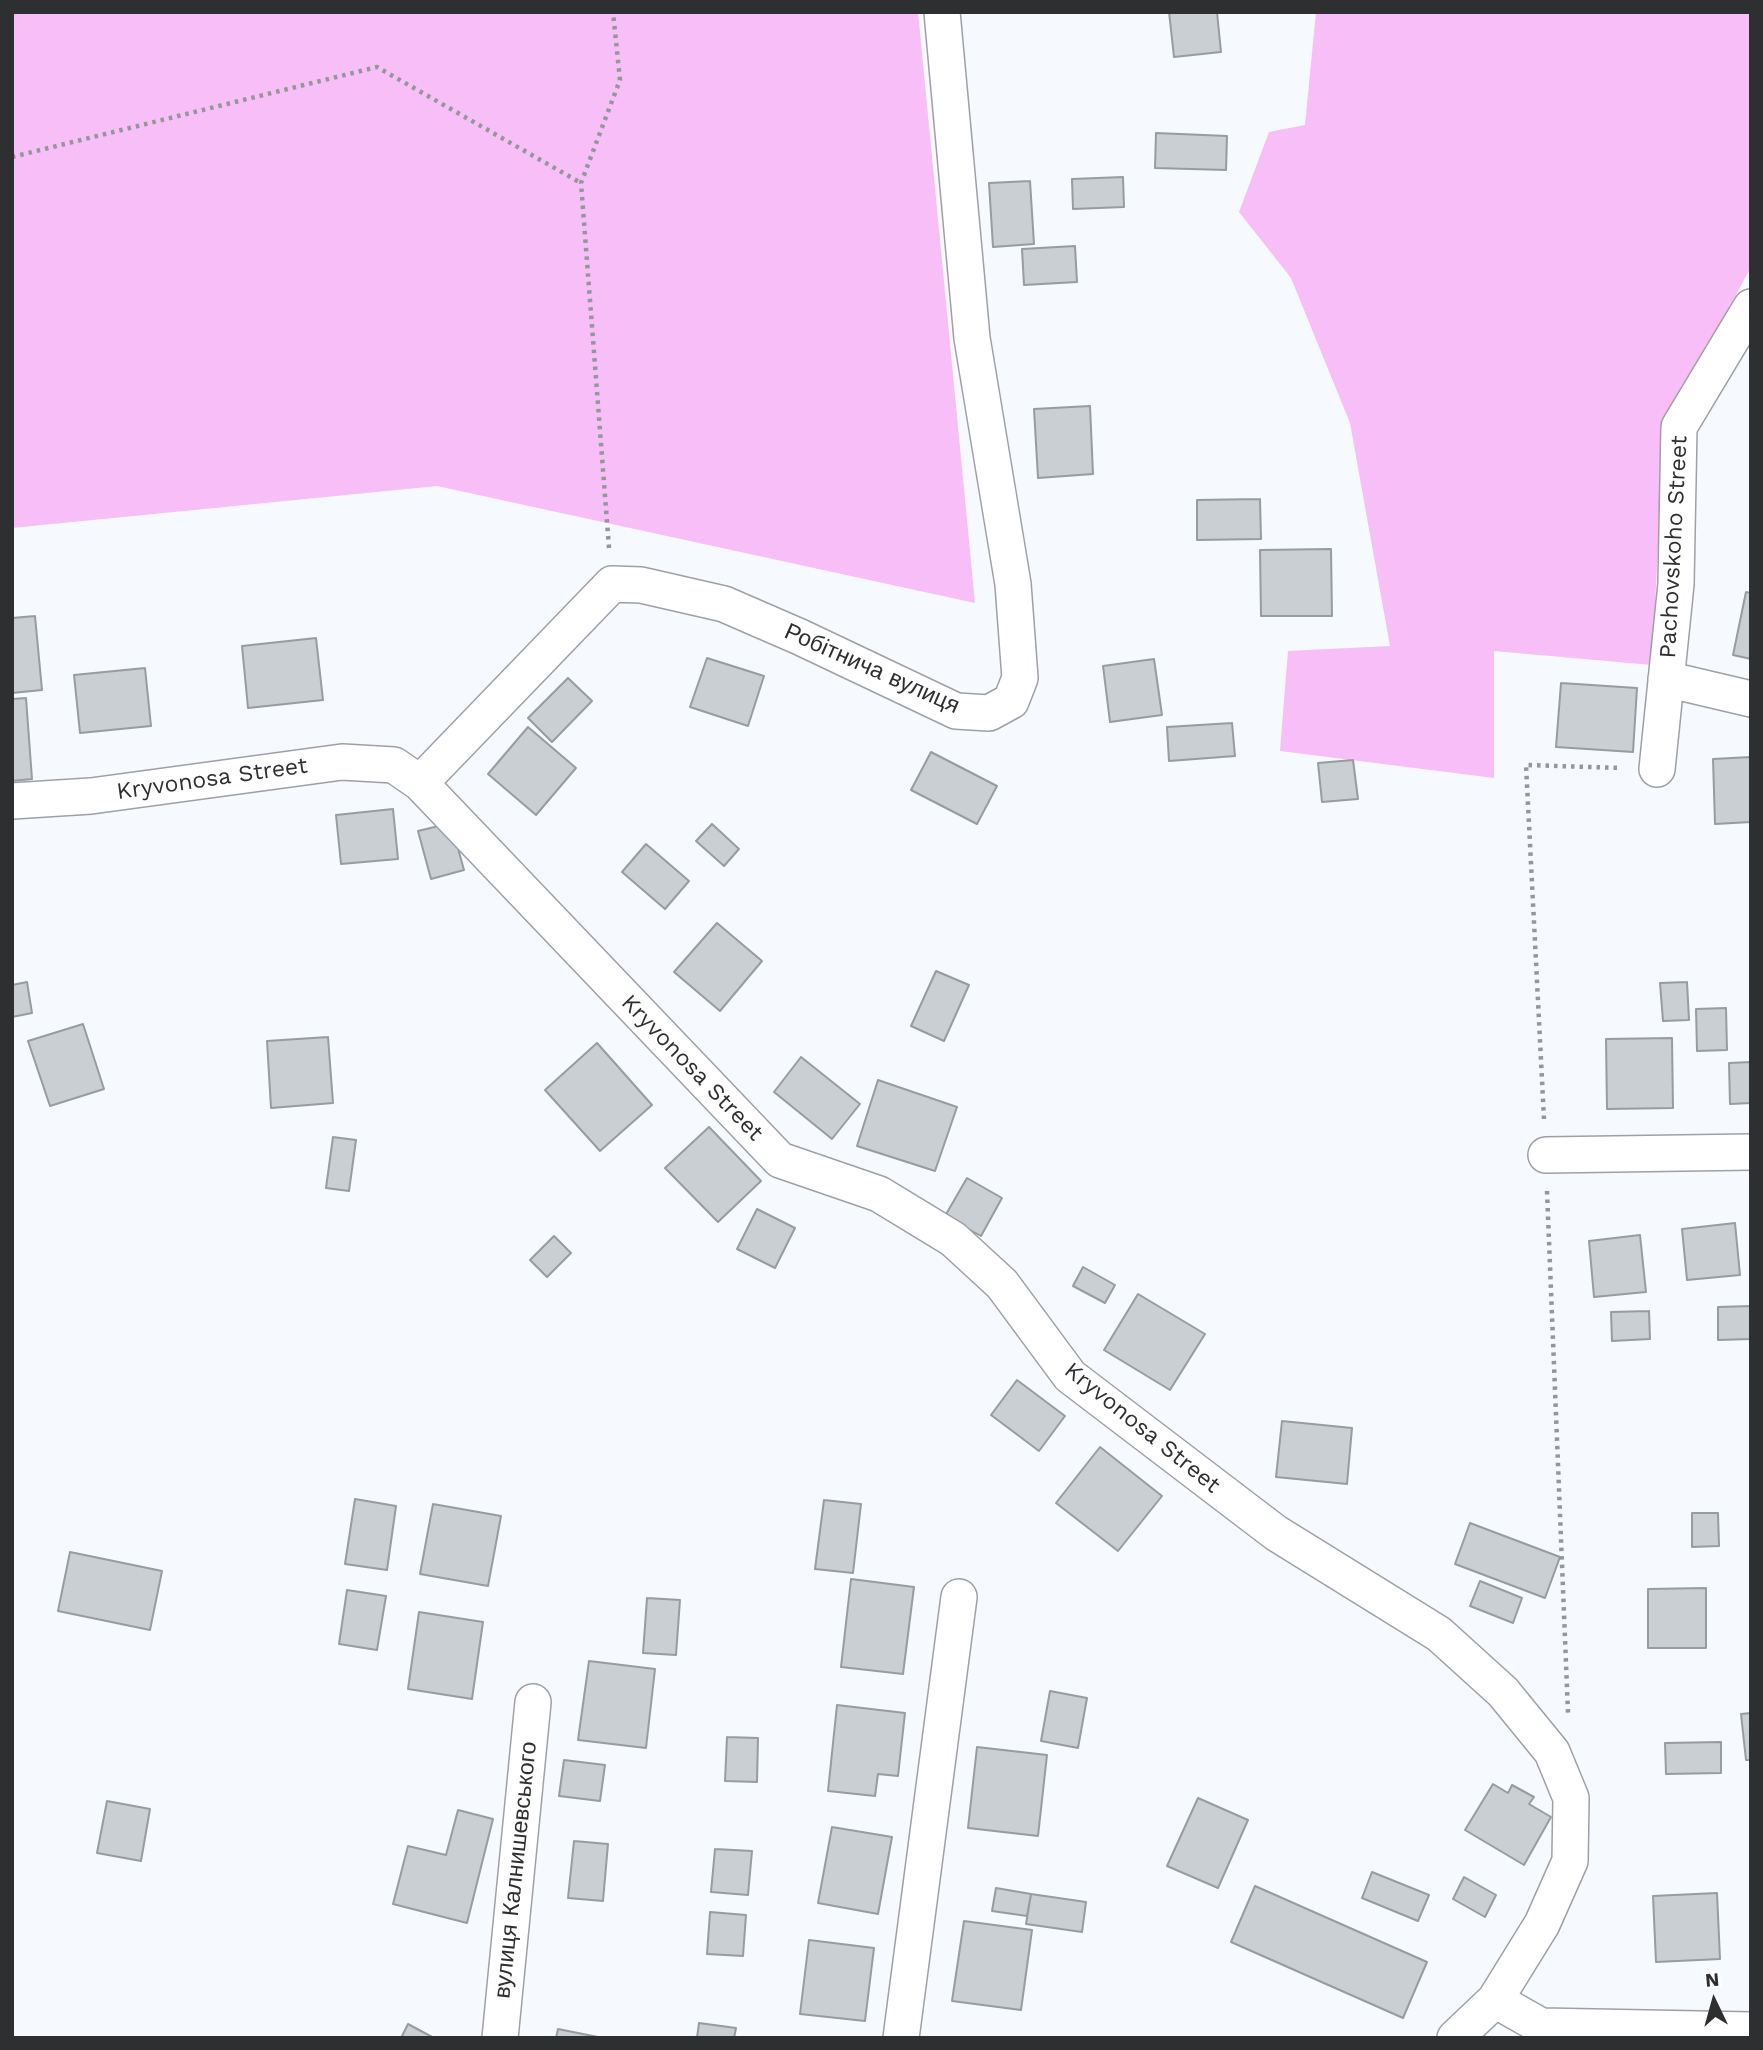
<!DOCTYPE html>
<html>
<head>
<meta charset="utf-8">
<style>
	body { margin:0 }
	#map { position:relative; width:1763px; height:2050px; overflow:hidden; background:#f6f9fe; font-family:"Work Sans",sans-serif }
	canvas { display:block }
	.frame { position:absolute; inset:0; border:14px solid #2d2f31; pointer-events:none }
	.north { position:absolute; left:1679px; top:1966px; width:70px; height:70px; -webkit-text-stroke:5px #fff; paint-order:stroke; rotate:355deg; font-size:19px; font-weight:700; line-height:28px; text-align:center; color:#2d2f31 }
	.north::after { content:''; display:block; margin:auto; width:24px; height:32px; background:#2d2f31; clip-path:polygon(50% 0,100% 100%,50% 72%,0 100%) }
</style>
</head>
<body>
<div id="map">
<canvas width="1763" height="2050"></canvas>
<div class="frame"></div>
<div class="north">N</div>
</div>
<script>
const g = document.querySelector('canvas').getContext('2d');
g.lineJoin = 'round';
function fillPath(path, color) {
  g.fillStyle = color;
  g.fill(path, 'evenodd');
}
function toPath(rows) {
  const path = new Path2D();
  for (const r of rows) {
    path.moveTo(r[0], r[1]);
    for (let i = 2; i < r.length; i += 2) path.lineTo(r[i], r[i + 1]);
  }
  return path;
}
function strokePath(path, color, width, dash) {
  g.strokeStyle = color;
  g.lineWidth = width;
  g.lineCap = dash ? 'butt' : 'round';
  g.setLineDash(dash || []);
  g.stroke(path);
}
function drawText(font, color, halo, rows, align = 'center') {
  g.font = font + ' "Work Sans",sans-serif';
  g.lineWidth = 7;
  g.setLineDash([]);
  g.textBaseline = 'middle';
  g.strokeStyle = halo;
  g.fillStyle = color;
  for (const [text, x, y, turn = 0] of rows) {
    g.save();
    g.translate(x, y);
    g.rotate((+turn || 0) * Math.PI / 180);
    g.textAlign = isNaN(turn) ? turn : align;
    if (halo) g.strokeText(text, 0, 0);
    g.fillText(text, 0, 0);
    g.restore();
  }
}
fillPath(toPath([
	[12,12,918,12,975,603,437,486,12,528],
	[1316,12,1751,12,1751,267,1664,428,1652,665,1494,651,1494,778,1280,751,1288,651,1390,646,1350,423,1291,278,1239,212,1269,132,1305,125]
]), '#f7bef8');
const building = toPath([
	[1169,12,1217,12,1221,52,1174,57,1169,12],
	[1156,133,1227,136,1226,170,1155,168,1156,133],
	[1123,177,1124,207,1073,209,1072,179,1123,177],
	[1030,181,1034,244,993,247,989,183,1030,181],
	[1075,246,1077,282,1024,285,1022,249,1075,246],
	[1090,406,1093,474,1038,478,1034,409,1090,406],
	[1260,499,1261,539,1197,540,1197,500,1260,499],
	[1331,549,1332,616,1261,616,1260,550,1331,549],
	[1746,592,1751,593,1751,659,1733,655,1746,592],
	[35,616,42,690,12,693,12,618,35,616],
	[316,638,323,700,248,708,242,646,316,638],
	[707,658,764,676,748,726,690,707,707,658],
	[1154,659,1162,715,1110,722,1103,666,1154,659],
	[145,668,151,726,80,733,74,675,145,668],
	[568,678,592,701,552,742,528,718,568,678],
	[1561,683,1637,688,1633,752,1556,747,1561,683],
	[26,698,32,779,12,781,12,699,26,698],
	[1232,723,1235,756,1169,761,1167,727,1232,723],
	[528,727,576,768,536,815,488,774,528,727],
	[931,752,997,786,977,824,911,790,931,752],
	[1751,757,1751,822,1715,824,1713,759,1751,757],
	[1353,760,1358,799,1322,802,1318,763,1353,760],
	[393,809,398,859,341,864,336,815,393,809],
	[451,823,464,870,431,879,418,831,451,823],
	[712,824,739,849,724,866,696,841,712,824],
	[646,844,689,881,665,909,622,872,646,844],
	[717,923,762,961,720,1011,674,972,717,923],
	[936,971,969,985,944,1041,911,1026,936,971],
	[27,982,32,1013,12,1017,12,985,27,982],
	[1687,982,1689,1020,1663,1021,1660,983,1687,982],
	[1726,1008,1727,1050,1697,1051,1696,1009,1726,1008],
	[83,1024,104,1089,50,1106,28,1041,83,1024],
	[328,1037,333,1103,271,1108,267,1041,328,1037],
	[1672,1038,1673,1108,1607,1109,1606,1039,1672,1038],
	[597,1043,652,1105,600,1151,545,1090,597,1043],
	[801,1057,860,1104,832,1139,774,1092,801,1057],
	[1751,1062,1751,1103,1730,1104,1729,1063,1751,1062],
	[878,1080,957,1107,935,1171,857,1146,878,1080],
	[709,1127,761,1181,718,1222,665,1168,709,1127],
	[333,1137,356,1140,349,1191,326,1188,333,1137],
	[967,1178,1002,1198,981,1236,945,1216,967,1178],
	[757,1209,795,1228,775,1268,737,1249,757,1209],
	[1735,1223,1740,1275,1687,1280,1682,1229,1735,1223],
	[1640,1235,1646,1292,1594,1297,1589,1241,1640,1235],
	[554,1236,571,1253,547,1277,530,1260,554,1236],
	[1083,1267,1115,1285,1105,1303,1073,1286,1083,1267],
	[1138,1294,1205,1334,1170,1390,1104,1350,1138,1294],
	[1751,1306,1751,1339,1718,1340,1718,1307,1751,1306],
	[1649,1311,1650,1339,1612,1341,1611,1312,1649,1311],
	[1017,1380,1065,1416,1039,1451,991,1415,1017,1380],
	[1282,1421,1352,1428,1347,1484,1276,1477,1282,1421],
	[1100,1447,1162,1496,1118,1551,1056,1503,1100,1447],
	[355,1499,396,1506,387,1570,345,1564,355,1499],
	[824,1500,861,1504,853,1573,815,1569,824,1500],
	[433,1504,501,1516,488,1586,420,1574,433,1504],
	[1692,1513,1718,1513,1719,1546,1692,1547,1692,1513],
	[1470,1523,1560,1557,1545,1598,1455,1564,1470,1523],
	[70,1552,162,1571,150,1630,58,1611,70,1552],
	[851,1579,914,1587,903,1674,841,1667,851,1579],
	[1480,1581,1522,1598,1513,1623,1470,1606,1480,1581],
	[1706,1588,1706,1648,1648,1648,1648,1589,1706,1588],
	[347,1590,386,1596,377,1650,339,1644,347,1590],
	[647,1598,680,1600,676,1655,643,1653,647,1598],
	[419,1612,483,1622,472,1699,408,1689,419,1612],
	[589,1661,655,1669,646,1748,578,1740,589,1661],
	[1050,1691,1087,1698,1078,1748,1041,1741,1050,1691],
	[837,1705,905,1713,898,1776,878,1774,875,1796,828,1791,837,1705],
	[1751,1713,1751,1760,1746,1760,1741,1714,1751,1713],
	[727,1737,758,1738,757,1782,725,1781,727,1737],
	[1721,1742,1721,1773,1666,1774,1665,1743,1721,1742],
	[977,1747,1047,1755,1038,1836,968,1828,977,1747],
	[564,1760,605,1765,600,1801,559,1796,564,1760],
	[1493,1784,1508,1793,1512,1785,1534,1797,1529,1804,1551,1817,1524,1865,1465,1830,1493,1784],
	[1198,1798,1248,1820,1218,1888,1167,1866,1198,1798],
	[107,1801,150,1809,141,1861,97,1853,107,1801],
	[458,1810,493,1819,467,1923,393,1904,408,1846,446,1855,458,1810],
	[832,1827,892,1837,878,1914,818,1903,832,1827],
	[574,1841,608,1844,603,1901,568,1898,574,1841],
	[715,1849,752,1851,748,1895,711,1892,715,1849],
	[1372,1872,1429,1895,1418,1921,1362,1898,1372,1872],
	[1464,1877,1496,1895,1485,1917,1453,1899,1464,1877],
	[1255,1886,1427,1962,1403,2018,1231,1942,1255,1886],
	[996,1888,1031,1894,1027,1916,992,1911,996,1888],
	[1717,1893,1720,1959,1656,1962,1653,1896,1717,1893],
	[1031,1894,1086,1902,1082,1932,1026,1924,1031,1894],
	[710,1912,746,1915,743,1956,707,1954,710,1912],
	[964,1921,1032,1930,1021,2010,952,2001,964,1921],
	[809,1940,874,1948,865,2021,800,2014,809,1940],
	[699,2023,736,2028,734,2038,697,2038,699,2023],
	[408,2024,434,2038,401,2038,408,2024],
	[558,2029,603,2038,556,2038,558,2029]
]);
fillPath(building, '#c9cfd2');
strokePath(building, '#969c9f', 2);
const street = toPath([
	[1666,679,1751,699],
	[1657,769,1676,584,1679,427,1751,307],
	[420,783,612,584,641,585,724,604,800,637,956,711,989,713,1011,701,1020,678,1013,584,972,338,942,12],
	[12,801,91,796,342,762,394,765,420,783,780,1160,879,1194,953,1239,1002,1284,1070,1376,1276,1533,1439,1634,1503,1692,1552,1752,1571,1798,1570,1861,1542,1924,1495,2000,1455,2038],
	[1546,1155,1751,1152],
	[1495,2000,1541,2026,1751,2030],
	[500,2038,533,1702],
	[901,2038,959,1597]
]);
strokePath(street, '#9ea0a5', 38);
strokePath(toPath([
	[12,157,377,67,581,183],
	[609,548,581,183,620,80,613,12],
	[1544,1119,1526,765,1622,768],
	[1547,1191,1568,1713]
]), '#94969a', 4.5, [3.5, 5]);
strokePath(street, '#fff', 35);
drawText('23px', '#2d2f31', '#fff', [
	["Pachovskoho Street",1674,547,-87],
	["Робітнича вулиця",872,669,24],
	["Kryvonosa Street",212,779,-8],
	["Kryvonosa Street",692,1068,46],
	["Kryvonosa Street",1142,1428,39],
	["вулиця Калнишевського",516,1870,-84]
]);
</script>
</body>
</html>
